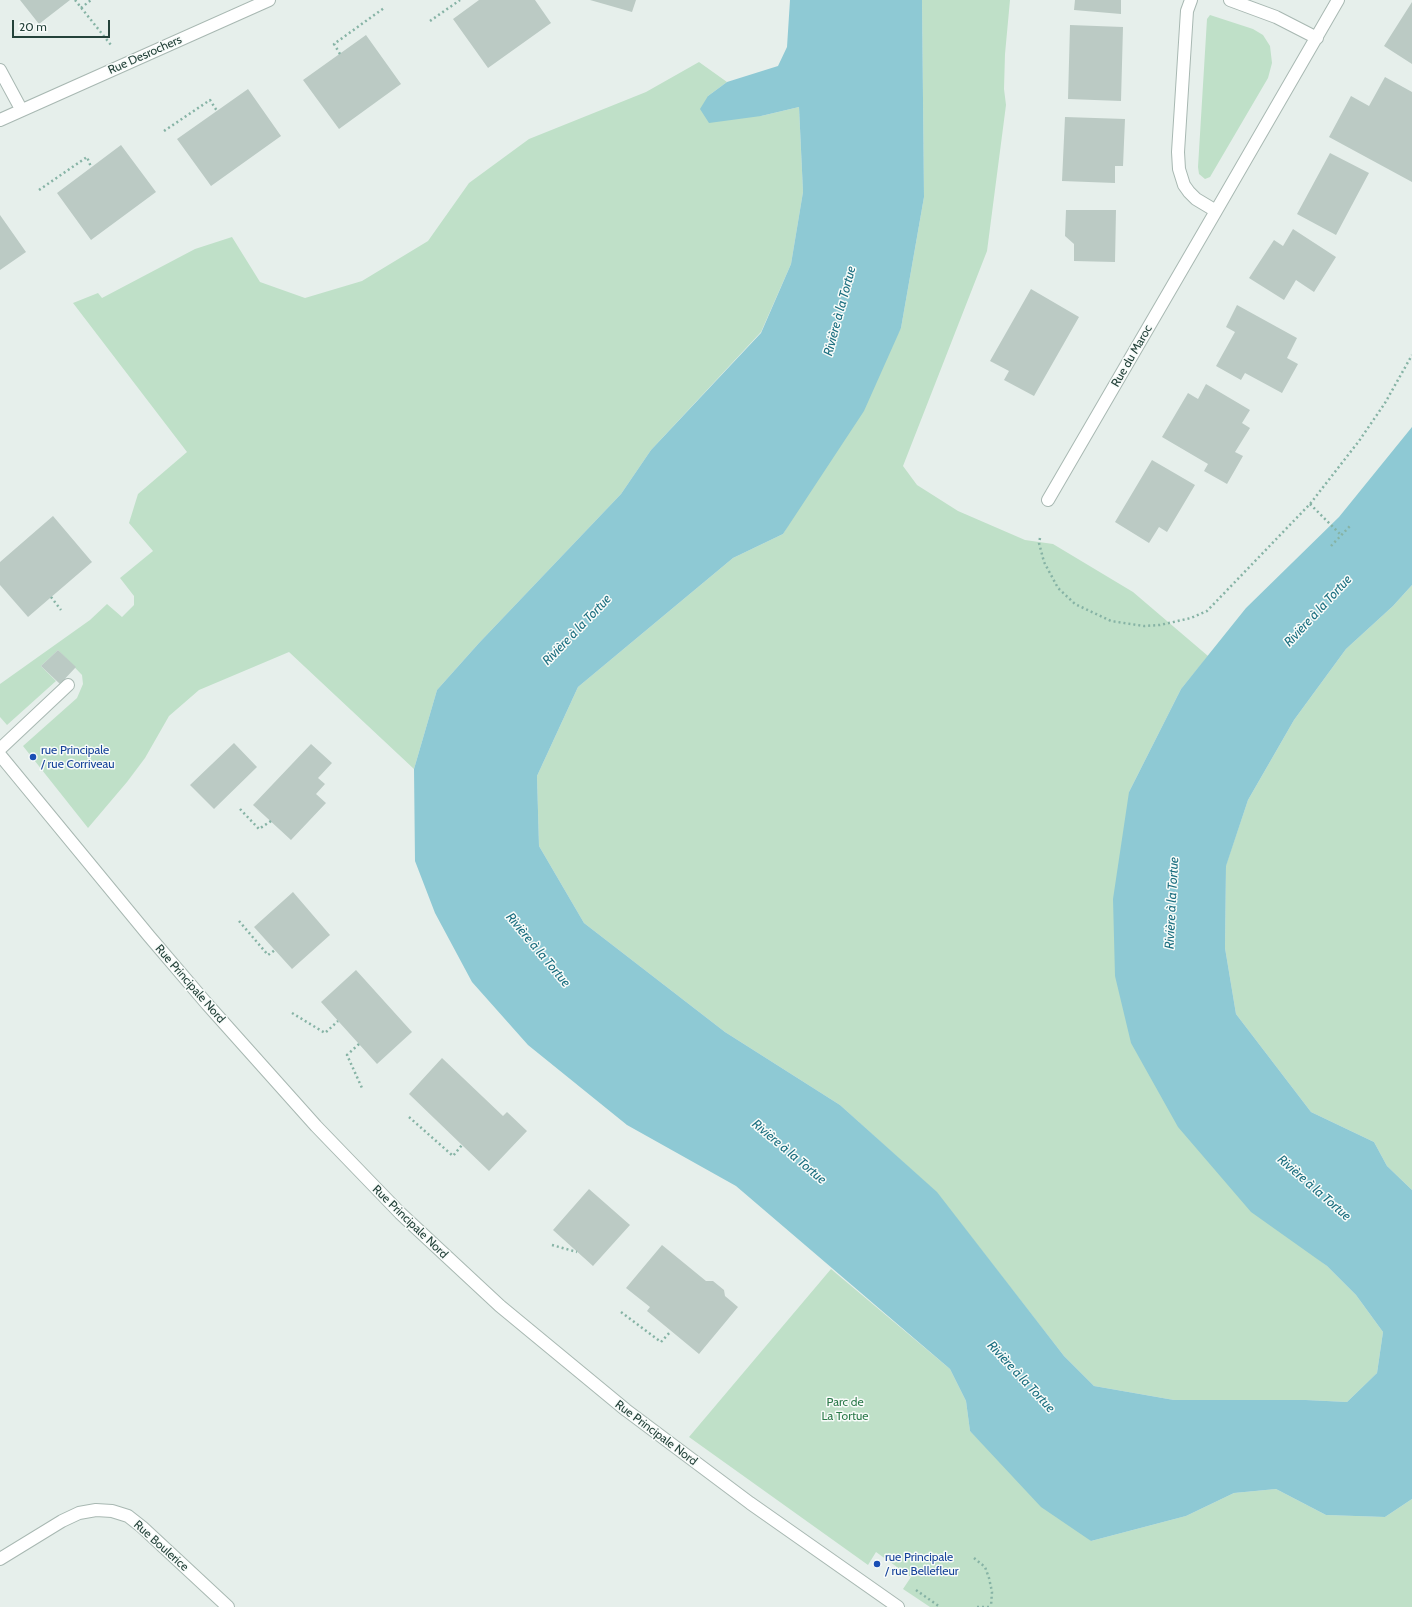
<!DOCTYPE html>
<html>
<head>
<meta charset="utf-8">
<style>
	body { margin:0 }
	#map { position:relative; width:1412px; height:1607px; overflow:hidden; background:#e6efeb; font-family:Cabin,sans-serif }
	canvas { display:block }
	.scale { position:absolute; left:12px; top:20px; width:98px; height:18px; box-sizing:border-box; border:2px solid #24423a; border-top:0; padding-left:5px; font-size:12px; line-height:14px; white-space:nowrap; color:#24423a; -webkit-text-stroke:3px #f7fbf9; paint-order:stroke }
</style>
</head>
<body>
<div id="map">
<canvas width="1412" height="1607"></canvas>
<div class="scale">20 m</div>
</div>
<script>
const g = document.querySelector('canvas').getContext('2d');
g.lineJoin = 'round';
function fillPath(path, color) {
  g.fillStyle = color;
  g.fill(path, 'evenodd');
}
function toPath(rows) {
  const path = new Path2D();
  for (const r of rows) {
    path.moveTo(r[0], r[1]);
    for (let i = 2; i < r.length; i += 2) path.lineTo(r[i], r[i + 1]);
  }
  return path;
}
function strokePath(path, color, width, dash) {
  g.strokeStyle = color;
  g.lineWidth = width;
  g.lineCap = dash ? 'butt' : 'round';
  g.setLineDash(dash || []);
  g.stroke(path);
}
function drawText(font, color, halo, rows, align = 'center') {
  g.font = font + ' Cabin,sans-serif';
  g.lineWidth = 3;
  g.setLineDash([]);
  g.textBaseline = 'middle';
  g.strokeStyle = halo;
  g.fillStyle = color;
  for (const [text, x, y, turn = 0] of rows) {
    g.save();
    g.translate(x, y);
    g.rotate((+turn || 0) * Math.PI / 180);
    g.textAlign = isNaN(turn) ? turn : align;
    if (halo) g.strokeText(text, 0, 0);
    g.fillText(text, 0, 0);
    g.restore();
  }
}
fillPath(toPath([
	[922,0,1010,0,1005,54,1004,89,1006,105,987,251,903,466,917,485,958,511,1025,540,1053,544,1133,592,1208,656,1181,689,1129,792,1308,1251,1327,1266,1356,1295,1383,1332,1377,1373,1347,1402,1306,1400,1174,1400,1094,1386,1064,1356,936,1192,840,1105,725,1032,584,923,539,846,537,776,578,687,733,558,783,534,901,328,924,197],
	[1210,15,1253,29,1263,35,1270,46,1272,63,1268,78,1210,177,1205,179,1199,174,1198,167,1207,19],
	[699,62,727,82,708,96,761,116,799,107,803,192,791,264,761,332,651,450,621,494,479,643,437,690,414,769,289,652,199,690,169,716,145,758,127,782,88,828,23,746,77,698,83,684,82,675,58,650,41,666,56,681,7,725,0,717,0,684,90,620,107,604,122,617,134,605,134,596,120,578,153,551,129,523,138,494,187,452,73,303,98,293,102,298,195,249,232,237,260,282,305,298,362,281,428,241,469,183,529,139,646,92],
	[1412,585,1412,1190,1387,1166,1374,1142,1311,1112,1236,1014,1225,948,1226,865,1248,800,1294,720,1346,649,1393,606],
	[831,1269,950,1369,966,1401,970,1431,1091,1541,1186,1516,1234,1493,1276,1489,1326,1515,1385,1517,1412,1499,1412,1607,930,1607,903,1589,911,1577,876,1552,868,1565,689,1437]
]), '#bfe0c8');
fillPath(toPath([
	[790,0,922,0,924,197,901,328,864,411,783,534,733,558,578,687,537,776,539,846,584,923,725,1032,840,1105,937,1192,1064,1356,1094,1386,1174,1400,1306,1400,1347,1402,1377,1373,1383,1332,1356,1295,1327,1266,1251,1212,1178,1127,1131,1043,1115,976,1113,899,1129,792,1181,689,1246,608,1339,517,1412,427,1412,585,1393,606,1346,649,1294,720,1248,800,1226,866,1225,948,1236,1014,1311,1112,1374,1142,1387,1166,1412,1190,1412,1499,1385,1517,1326,1515,1276,1489,1234,1493,1186,1516,1091,1541,1041,1507,970,1431,966,1401,950,1369,736,1186,627,1125,528,1045,472,982,435,913,415,861,414,769,437,690,479,643,621,494,651,450,761,333,791,264,803,192,799,107,761,116,709,123,700,109,708,96,727,82,778,66,787,47]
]), '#8ec9d4');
fillPath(toPath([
	[20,0,70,0,39,24],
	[479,0,535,0,551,23,488,68,453,19],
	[590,0,636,0,632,12],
	[1075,0,1121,0,1121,14,1074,10],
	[1412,2,1412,64,1384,46],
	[1070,25,1123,27,1121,101,1068,99],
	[366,35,401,84,339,129,303,80],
	[1385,77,1412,92,1412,182,1329,137,1351,96,1369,106],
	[248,89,281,136,211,186,177,139],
	[1065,117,1125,119,1123,166,1115,166,1115,183,1062,181],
	[121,145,156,192,91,240,57,193],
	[1330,153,1369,173,1336,235,1297,214],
	[1066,210,1116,210,1115,262,1074,261,1074,244,1065,236],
	[0,215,26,252,0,270],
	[1293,229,1336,257,1314,292,1296,280,1284,300,1249,278,1274,240,1283,246],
	[1031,289,1079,317,1034,396,1004,380,1009,371,990,361],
	[1237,305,1297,338,1287,358,1298,364,1282,393,1245,373,1241,380,1216,366,1235,332,1226,327],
	[1206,384,1250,410,1242,423,1250,428,1235,452,1243,456,1227,484,1204,471,1208,464,1162,437,1188,393,1198,399],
	[1152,460,1195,485,1167,532,1159,527,1149,543,1115,522],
	[53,516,92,562,28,617,0,585,0,562],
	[58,650,76,667,60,684,41,666],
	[234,743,257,767,214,809,190,785],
	[311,744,332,763,318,778,325,784,316,794,326,803,291,840,253,805],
	[293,892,330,935,292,969,254,927],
	[356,970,412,1032,377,1064,321,1002],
	[442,1058,503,1116,507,1112,527,1131,489,1171,409,1094],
	[589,1189,630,1225,593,1266,553,1230],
	[662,1245,706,1281,713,1281,724,1290,725,1296,738,1307,699,1354,647,1311,650,1307,626,1288]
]), '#bbcac4');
const service = toPath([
	[0,749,68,685]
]);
const minor = toPath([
	[1191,0,1187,11,1178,152,1179,169,1184,185,1189,192,1196,199,1216,211],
	[1230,0,1276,17,1317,38],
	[0,70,21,109],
	[0,120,269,0],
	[1048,500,1216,211,1338,0],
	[0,1559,62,1521,79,1513,96,1510,112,1511,128,1516,142,1527,228,1607]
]);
const tertiary = toPath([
	[0,755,149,936,207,1004,316,1126,400,1213,500,1306,626,1410,750,1503,898,1607]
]);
strokePath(service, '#a8b8b2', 14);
strokePath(minor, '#a8b8b2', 14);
strokePath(tertiary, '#a8b8b2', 14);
strokePath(toPath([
	[75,0,111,45],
	[81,8,91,0],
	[430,21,460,0],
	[340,54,334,44,384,8],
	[164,131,210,100,217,111],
	[39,190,87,157,91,167],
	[1310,504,1341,535],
	[1040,538,1039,543,1044,562,1058,588,1075,604,1111,621,1144,626,1160,625,1191,618,1207,611,1310,504,1359,441,1385,403,1412,355],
	[1331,546,1350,526],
	[51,597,61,610],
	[240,809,259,829,271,821],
	[239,921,268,955,275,950],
	[292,1013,325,1033,338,1021],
	[359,1044,347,1055,362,1088],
	[409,1117,453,1156,462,1145],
	[552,1245,577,1252],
	[621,1312,661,1342,671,1331],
	[974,1558,985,1567,989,1578,992,1592,991,1606],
	[916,1590,940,1607],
	[977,1607,992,1607]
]), '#86b3a5', 2.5, [2, 3]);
strokePath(service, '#fff', 12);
strokePath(minor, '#fff', 12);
strokePath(tertiary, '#fff', 12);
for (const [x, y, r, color] of [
	[33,757,4,"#1a4fb4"],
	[877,1564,4,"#1a4fb4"]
]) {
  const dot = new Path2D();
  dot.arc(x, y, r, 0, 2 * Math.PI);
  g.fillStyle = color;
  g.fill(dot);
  strokePath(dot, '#f7fbf9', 1.5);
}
drawText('12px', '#24423a', '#f7fbf9', [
	["Rue Desrochers",145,55,-24],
	["Rue du Maroc",1132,356,-60],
	["Rue Principale Nord",190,984,49],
	["Rue Principale Nord",410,1222,44],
	["Rue Principale Nord",656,1433,37],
	["Rue Boulerice",161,1546,42]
]);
drawText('12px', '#164399', '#f7fbf9', [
	["rue Principale",41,750],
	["/ rue Corriveau",41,764],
	["rue Principale",885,1557],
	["/ rue Bellefleur",885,1571]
], 'left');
drawText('12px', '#2d7a4b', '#f7fbf9', [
	["Parc de",845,1402],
	["La Tortue",845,1416]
]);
drawText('italic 13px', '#1c6f80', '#f7fbf9', [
	["Rivière à la Tortue",840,311,-75],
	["Rivière à la Tortue",1318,611,-47],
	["Rivière à la Tortue",577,630,-46],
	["Rivière à la Tortue",1172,903,-87],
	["Rivière à la Tortue",538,950,50],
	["Rivière à la Tortue",789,1152,40],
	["Rivière à la Tortue",1314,1188,41],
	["Rivière à la Tortue",1021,1377,47]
]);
</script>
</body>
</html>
